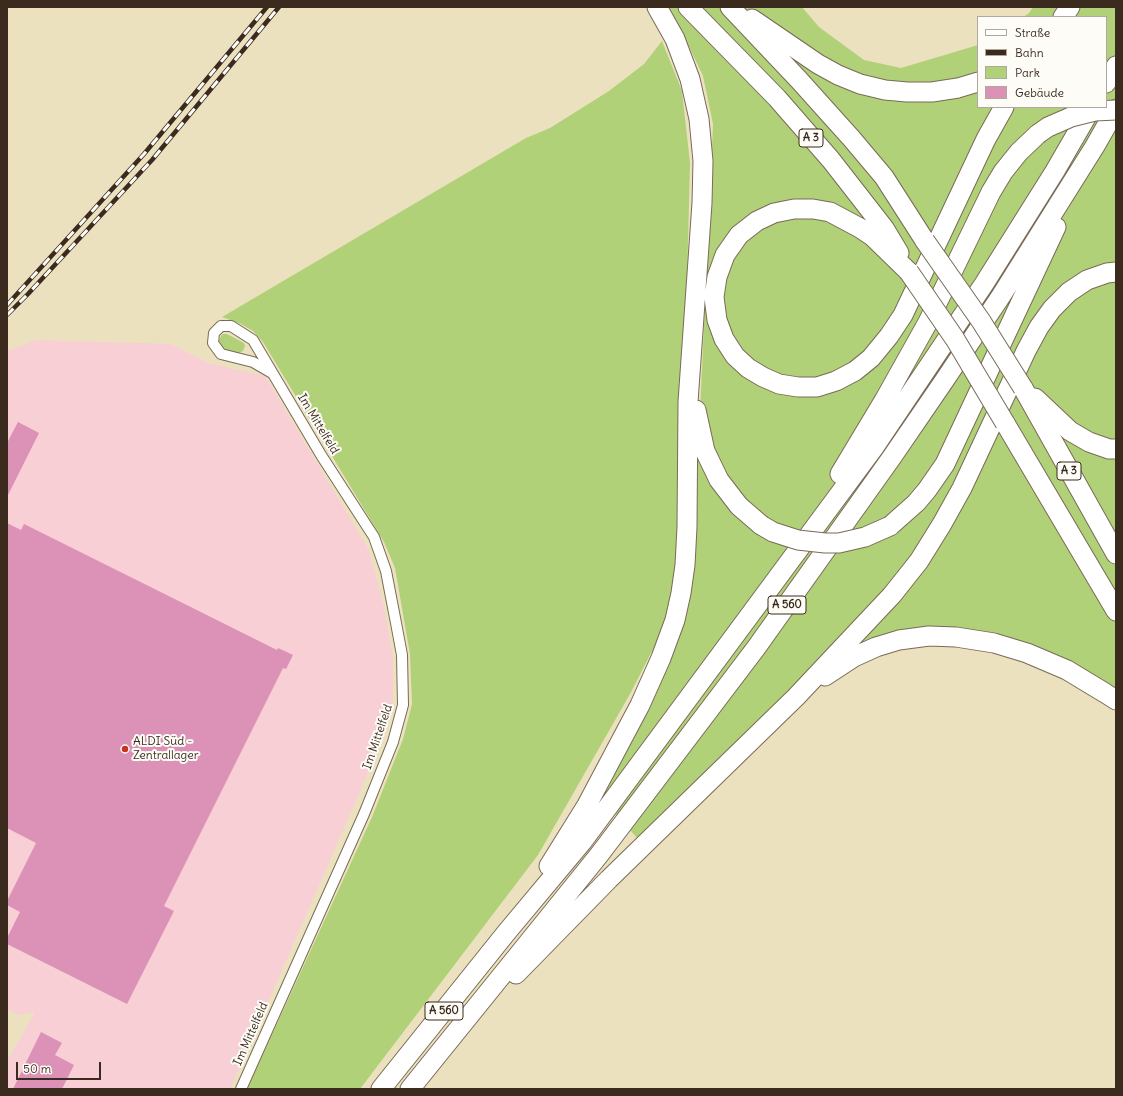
<!DOCTYPE html>
<html>
<head>
<meta charset="utf-8">
<style>
	body { margin:0 }
	#map { position:relative; width:1123px; height:1096px; overflow:hidden; background:#ece1be; font-family:Delius,sans-serif }
	canvas { display:block }
	.frame { position:absolute; inset:0; border:8px solid #3b2a1e; pointer-events:none }
	.legend { position:absolute; left:977px; top:16px; width:130px; height:92px; box-sizing:border-box; background:#fdfcf7; border:1px solid #afa8a0; margin:0; padding:5px 7px; list-style:none; font-size:12px; color:#3b2a1e }
	.legend li { display:flex; align-items:center; gap:8px; height:20px }
	.legend b { width:20px; border:1px solid #afa8a0 }
	.scale { position:absolute; left:16px; top:1062px; width:85px; height:18px; box-sizing:border-box; border:2px solid #3b2a1e; border-top:0; padding-left:5px; font-size:12px; line-height:14px; white-space:nowrap; color:#3b2a1e; -webkit-text-stroke:3px #fdfcf7; paint-order:stroke }
</style>
</head>
<body>
<div id="map">
<canvas width="1123" height="1096"></canvas>
<div class="frame"></div>
<ul class="legend">
<li><b style="height:5px;background:#fff"></b>Straße</li>
<li><b style="height:5px;background:#3b2a1e"></b>Bahn</li>
<li><b style="height:11px;background:#b1d179"></b>Park</li>
<li><b style="height:11px;background:#dc91b7"></b>Gebäude</li>
</ul>
<div class="scale">50 m</div>
</div>
<script>
const g = document.querySelector('canvas').getContext('2d');
g.lineJoin = 'round';
function fillPath(path, color) {
  g.fillStyle = color;
  g.fill(path, 'evenodd');
}
function toPath(rows) {
  const path = new Path2D();
  for (const r of rows) {
    path.moveTo(r[0], r[1]);
    for (let i = 2; i < r.length; i += 2) path.lineTo(r[i], r[i + 1]);
  }
  return path;
}
function strokePath(path, color, width, dash) {
  g.strokeStyle = color;
  g.lineWidth = width;
  g.lineCap = dash ? 'butt' : 'round';
  g.setLineDash(dash || []);
  g.stroke(path);
}
function drawText(font, color, halo, rows, align = 'center') {
  g.font = font + ' Delius,sans-serif';
  g.lineWidth = 4;
  g.setLineDash([]);
  g.textBaseline = 'middle';
  g.strokeStyle = halo;
  g.fillStyle = color;
  for (const [text, x, y, turn = 0] of rows) {
    g.save();
    g.translate(x, y);
    g.rotate((+turn || 0) * Math.PI / 180);
    g.textAlign = isNaN(turn) ? turn : align;
    if (halo) g.strokeText(text, 0, 0);
    g.fillText(text, 0, 0);
    g.restore();
  }
}
fillPath(toPath([
	[37,340,171,344,208,363,265,376,369,550,384,607,393,658,393,702,385,734,230,1089,7,1089,7,1061,35,1012,18,1015,7,1009,7,351]
]), '#f7cfd5');
fillPath(toPath([
	[651,7,802,7,819,27,864,60,901,68,978,45,978,107,1106,107,1106,17,1023,17,1029,13,1033,7,1116,7,1116,697,1048,655,882,637,714,763,637,838,602,798,654,697,681,629,693,568,713,124,703,76,686,40],
	[662,41,682,91,690,163,684,401,677,572,669,618,630,694,538,855,360,1089,247,1089,372,817,403,739,412,704,410,654,395,568,384,542,263,342,253,331,241,324,222,317,526,138,550,128,609,91,644,64],
	[223,334,227,334,244,343,245,346,243,351,239,353,226,350,222,347,219,341,221,336]
]), '#b1d179');
fillPath(toPath([
	[18,422,39,433,7,497,7,443],
	[7,523,21,530,24,524,277,650,278,648,293,655,286,669,283,668,164,906,174,911,127,1004,7,944,7,938,20,912,7,905,7,901,36,843,7,828],
	[41,1032,62,1043,55,1055,74,1065,62,1089,13,1089]
]), '#dc91b7');
const minor = toPath([
	[241,1089,364,814,393,742,403,705,402,655,396,623,386,571,374,537,321,455,253,340,231,326,221,326,214,333,213,343,221,354,253,362,272,373]
]);
const motorway = toPath([
	[688,7,777,98,831,160,884,228,899,253],
	[730,7,799,80,852,139,884,177,925,241],
	[1063,17,1070,7],
	[752,19,818,64,838,75,860,84,885,90,907,92,932,92,958,88,978,82],
	[1106,83,1116,66],
	[909,272,872,236,860,228,830,212,813,209,794,209,774,213,757,221,739,235,725,255,717,277,714,297,717,320,724,339,735,356,748,368,763,377,779,384,798,387,817,387,836,381,855,371,871,358,889,336,903,315,986,139,1004,107],
	[1023,388,1116,554],
	[1035,398,1070,431,1089,442,1109,449,1116,449],
	[696,410,705,451,719,480,739,506,761,525],
	[1005,423,1116,611],
	[840,474,885,399,928,322,991,192,1003,172,1019,152,1038,134],
	[890,526,916,503,927,490,945,464,1056,227],
	[825,676,854,657,876,647,899,640,929,636,956,637,994,643,1027,653,1067,670,1105,693,1116,700],
	[549,866,587,805,640,705,661,658,675,620,681,593,685,565,687,527,688,402,702,203,703,161,699,119,690,79,675,39,657,7],
	[516,974,609,879,796,697,892,595,919,561,942,524,962,488,1026,351,1039,327,1052,309,1069,292,1087,280,1107,273,1116,272],
	[381,1089,506,933,582,842,875,446,984,284,1055,171,1092,107],
	[410,1089,599,855,756,648,892,457,944,381,1001,296,1095,146,1116,109]
]);
strokePath(minor, '#796a56', 12);
strokePath(motorway, '#796a56', 21);
strokePath(minor, '#fff', 10);
strokePath(motorway, '#fff', 19);
const rail = toPath([
	[7,305,144,154,267,7],
	[7,315,28,294,152,160,279,7]
]);
strokePath(rail, '#3b2a1e', 4.5);
strokePath(rail, '#fdfcf7', 3, [9]);
const motorwayBridge = toPath([
	[1038,134,1048,127,1071,117,1095,111,1116,110],
	[925,241,981,321,1023,388],
	[909,272,955,339,1005,423],
	[761,525,773,532,798,540,825,543,839,543,865,537,890,526]
]);
strokePath(motorwayBridge, '#796a56', 21, []);
strokePath(motorwayBridge, '#fff', 19);
for (const [x, y, r, color] of [
	[125,749,4,"#c8321e"]
]) {
  const dot = new Path2D();
  dot.arc(x, y, r, 0, 2 * Math.PI);
  g.fillStyle = color;
  g.fill(dot);
  strokePath(dot, '#fdfcf7', 1.5);
}
for (const [x, y, w] of [
	[811,138,24],
	[1069,471,24],
	[787,605,38],
	[444,1011,38]
]) {
  const box = new Path2D();
  box.roundRect(x - w / 2, y - 9, w, 18, 3);
  g.fillStyle = '#fdfcf7';
  g.fill(box);
  strokePath(box, '#3b2a1e', 1);
}
drawText('bold 11px', '#3b2a1e', null, [
	["A 3",811,138],
	["A 3",1069,471],
	["A 560",787,605],
	["A 560",444,1011]
]);
drawText('12px', '#3b2a1e', '#fdfcf7', [
	["Im Mittelfeld",318,424,59],
	["Im Mittelfeld",378,737,-71],
	["Im Mittelfeld",251,1034,-66]
]);
drawText('12px', '#3b2a1e', '#fdfcf7', [
	["ALDI Süd -",133,742],
	["Zentrallager",133,756]
], 'left');
</script>
</body>
</html>
